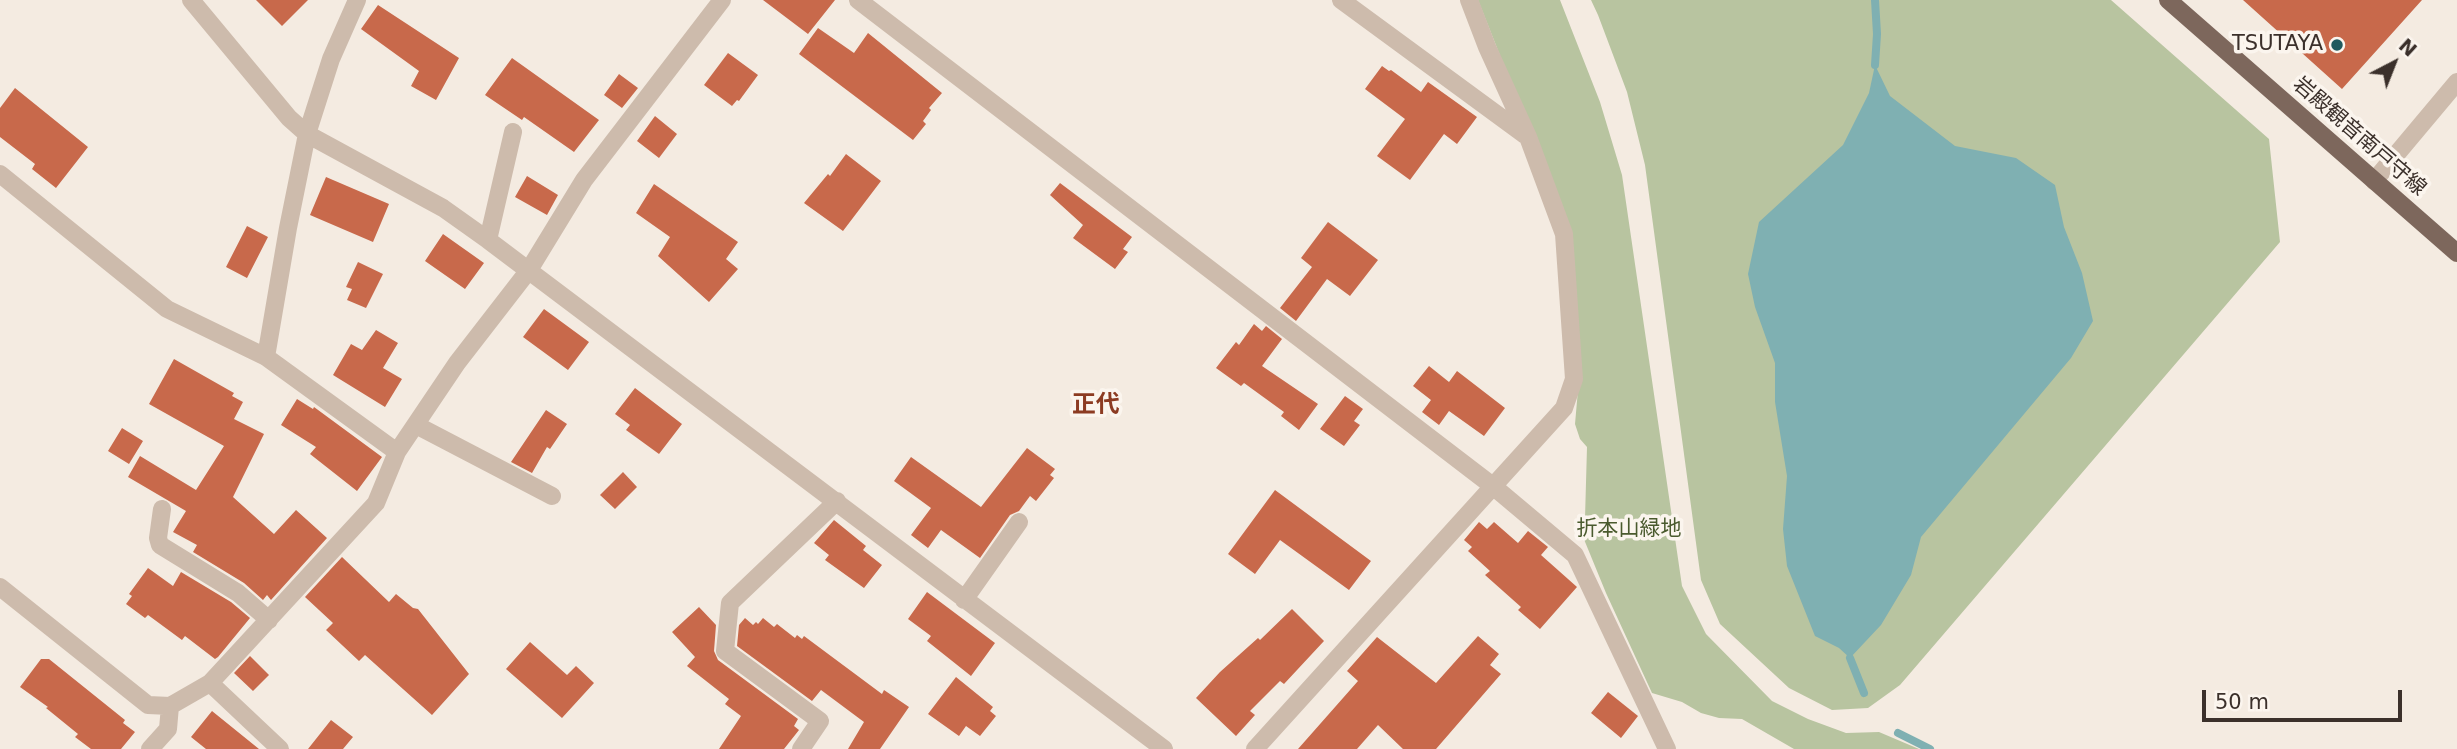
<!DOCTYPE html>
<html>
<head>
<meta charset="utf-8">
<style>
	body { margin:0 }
	#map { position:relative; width:2457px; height:749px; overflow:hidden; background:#f4ebe1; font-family:"DejaVu Sans",sans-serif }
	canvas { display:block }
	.north { position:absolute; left:2359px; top:28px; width:70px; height:70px; -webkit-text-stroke:5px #fbf5ee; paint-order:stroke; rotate:42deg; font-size:19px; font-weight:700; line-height:28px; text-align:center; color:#3b302b }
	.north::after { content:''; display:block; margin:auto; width:24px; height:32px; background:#3b302b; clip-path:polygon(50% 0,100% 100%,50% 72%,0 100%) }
	.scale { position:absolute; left:2202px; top:690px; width:200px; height:32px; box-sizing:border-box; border:4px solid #3b302b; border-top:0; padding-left:9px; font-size:21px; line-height:24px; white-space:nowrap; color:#3b302b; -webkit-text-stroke:5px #fbf5ee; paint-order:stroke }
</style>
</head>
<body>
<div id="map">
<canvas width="2457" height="749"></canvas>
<div class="north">N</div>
<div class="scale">50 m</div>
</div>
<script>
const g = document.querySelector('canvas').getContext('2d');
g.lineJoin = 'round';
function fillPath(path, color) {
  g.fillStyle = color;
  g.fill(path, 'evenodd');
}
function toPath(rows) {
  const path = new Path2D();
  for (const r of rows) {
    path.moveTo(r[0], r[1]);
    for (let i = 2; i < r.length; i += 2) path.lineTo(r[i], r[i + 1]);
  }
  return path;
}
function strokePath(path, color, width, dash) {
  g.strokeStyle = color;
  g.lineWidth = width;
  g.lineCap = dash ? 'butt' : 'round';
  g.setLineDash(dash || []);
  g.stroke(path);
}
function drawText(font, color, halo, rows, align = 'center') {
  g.font = font + ' "DejaVu Sans","Noto Sans JP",sans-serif';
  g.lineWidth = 7;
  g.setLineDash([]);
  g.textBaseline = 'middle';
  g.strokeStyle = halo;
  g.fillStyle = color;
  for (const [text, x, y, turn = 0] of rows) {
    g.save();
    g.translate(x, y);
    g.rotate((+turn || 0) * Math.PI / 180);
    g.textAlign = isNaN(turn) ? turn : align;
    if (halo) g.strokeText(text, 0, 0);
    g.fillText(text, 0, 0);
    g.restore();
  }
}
fillPath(toPath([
	[1478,0,1560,0,1600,102,1622,175,1682,586,1706,634,1772,701,1808,719,1846,733,1879,732,1919,749,1794,749,1742,719,1719,718,1701,713,1682,702,1652,693,1606,593,1581,532,1585,518,1587,447,1580,439,1575,424,1578,390,1571,235],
	[1591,0,2111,0,2269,139,2280,242,1900,685,1868,708,1832,710,1789,688,1720,624,1701,580,1645,165,1627,92,1598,15]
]), '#b8c4a0');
fillPath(toPath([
	[1875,65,1890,96,1955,146,2016,158,2055,185,2064,227,2082,273,2093,321,2071,358,1921,537,1911,575,1881,625,1850,658,1839,648,1815,636,1787,566,1783,529,1787,476,1775,402,1775,363,1755,307,1748,274,1759,222,1843,145,1869,93]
]), '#7fb0b2');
strokePath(toPath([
	[1875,65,1877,34,1875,0],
	[1850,658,1864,693],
	[1898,733,1930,749]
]), '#7fb0b2', 8);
fillPath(toPath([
	[256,0,308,0,282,26],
	[763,0,835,0,808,34],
	[2243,0,2422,0,2342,89],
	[378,5,459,58,436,100,411,86,419,71,361,29],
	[818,28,854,53,868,33,942,93,929,108,931,110,923,121,926,124,913,140,799,54],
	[728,53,758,75,739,101,737,100,732,106,704,85],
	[512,58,599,120,574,152,524,117,522,120,485,95],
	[1382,66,1389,71,1391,70,1421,92,1428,82,1477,117,1457,144,1444,134,1410,180,1377,156,1405,119,1365,89],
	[619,74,638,88,622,108,604,95],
	[15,88,88,147,56,188,32,169,35,164,0,137,0,108],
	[655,116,677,134,659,158,637,141],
	[846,154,881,181,843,231,804,203,828,174,830,176],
	[527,176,558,195,547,215,515,197],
	[326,177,389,204,373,242,310,215],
	[1060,183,1132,237,1123,249,1128,252,1115,269,1073,238,1083,225,1050,195],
	[654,184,738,242,726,259,738,269,709,302,658,256,670,237,636,213],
	[1328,222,1378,260,1350,296,1327,279,1296,321,1280,308,1312,267,1301,258],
	[247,226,268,237,247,278,226,267],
	[443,234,484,263,465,289,425,261],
	[358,262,383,274,366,308,347,300,352,289,346,287],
	[544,309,589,342,568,370,523,337],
	[1254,324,1262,331,1266,326,1282,339,1262,366,1318,404,1299,430,1281,416,1284,412,1244,383,1241,386,1216,368,1236,342,1239,345],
	[376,330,398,343,383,368,402,379,385,407,333,375,351,344,362,350],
	[174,359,234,393,232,396,243,402,234,419,264,434,233,497,274,534,296,510,327,538,271,600,267,595,263,600,244,583,193,552,197,545,173,532,186,511,128,477,140,456,196,490,224,446,149,404],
	[1429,366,1449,382,1457,371,1505,408,1484,436,1449,411,1439,425,1422,412,1431,400,1413,386],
	[635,388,682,424,659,454,626,430,630,425,615,414],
	[1345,396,1363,409,1354,421,1360,425,1344,446,1320,429],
	[297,399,313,409,314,407,382,457,357,491,310,454,316,447,281,425],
	[546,410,567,424,550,449,547,447,532,473,511,462],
	[122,428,143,441,129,464,108,451],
	[1027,448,1055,469,1050,475,1054,478,1036,501,1030,496,1019,511,1010,515,980,558,941,530,928,548,911,535,931,508,894,481,911,457,981,507],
	[623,472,637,487,615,509,600,495],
	[1275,490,1371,561,1349,590,1280,540,1255,574,1228,554],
	[834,520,866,546,863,550,882,565,864,588,825,560,829,555,814,543],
	[1479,522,1487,529,1494,522,1518,543,1528,531,1548,547,1541,555,1577,587,1540,629,1518,610,1521,607,1485,575,1490,571,1468,551,1472,547,1464,540],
	[342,557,389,602,396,594,413,608,418,609,469,674,432,715,365,655,359,661,326,630,333,623,305,597],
	[148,568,173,586,181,572,231,602,250,618,218,657,215,659,185,636,182,640,148,615,145,618,126,604,132,596,129,594],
	[927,592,995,643,971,676,927,641,931,636,908,619],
	[699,607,716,625,714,651,718,660,798,719,794,726,799,730,784,749,719,749,741,716,725,704,729,699,687,666,695,657,672,632],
	[1292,609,1324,641,1284,684,1280,681,1250,711,1255,715,1236,736,1196,698,1220,672,1258,638,1260,640],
	[745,618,753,625,756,622,758,624,763,618,774,627,777,624,795,638,797,635,802,639,804,636,882,694,884,690,909,707,880,749,848,749,864,722,821,690,812,701,737,646,739,625],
	[1478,636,1499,654,1490,665,1501,674,1436,749,1403,749,1378,725,1357,749,1298,749,1358,681,1347,671,1377,637,1436,683],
	[530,642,567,675,576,666,594,683,562,718,506,669],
	[250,656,269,675,253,691,234,673],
	[41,659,49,659,125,720,123,723,135,732,121,749,91,749,75,737,78,734,46,708,48,707,20,687],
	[956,677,993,707,990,711,996,716,980,736,966,726,959,736,928,714],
	[1608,692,1638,716,1621,738,1591,713],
	[212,711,259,749,206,749,191,737],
	[331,720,353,737,343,749,308,749]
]), '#c8694b');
strokePath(toPath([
	[191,0,289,118,307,134,443,208,488,240,1164,749],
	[858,0,1494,487,1575,555,1667,749],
	[1341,0,1525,135],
	[0,174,167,309,266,357,397,452],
	[2374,181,2457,82],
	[488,240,513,132],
	[266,357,288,228,307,134,331,59,357,0],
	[416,425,552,496],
	[162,509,158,538,160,545,238,593,269,620],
	[0,587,148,705,170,706,210,683,376,503,397,452,457,363,529,270,584,180,722,0],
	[964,600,1019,522],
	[210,683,280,749],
	[150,749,168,729,170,706],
	[801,749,820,721,725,651,730,603,837,501],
	[1255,749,1564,408,1574,379,1564,234,1528,137,1487,47,1469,0]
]), '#cdbbac', 18);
strokePath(toPath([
	[2168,0,2457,253]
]), '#7d675c', 18);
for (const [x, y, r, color] of [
	[2337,45,7,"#1f5a5e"]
]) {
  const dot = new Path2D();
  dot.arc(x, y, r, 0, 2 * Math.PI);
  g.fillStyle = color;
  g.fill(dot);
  strokePath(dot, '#fbf5ee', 2.5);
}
drawText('21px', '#3b302b', '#fbf5ee', [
	["TSUTAYA",2323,45]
], 'right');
drawText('21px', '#3b302b', '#fbf5ee', [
	["岩殿観音南戸守線",2359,137,41]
]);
drawText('21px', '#4a5a2e', '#fbf5ee', [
	["折本山緑地",1629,530]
]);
drawText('bold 24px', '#8c3b22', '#fbf5ee', [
	["正代",1096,406]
]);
</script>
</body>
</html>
